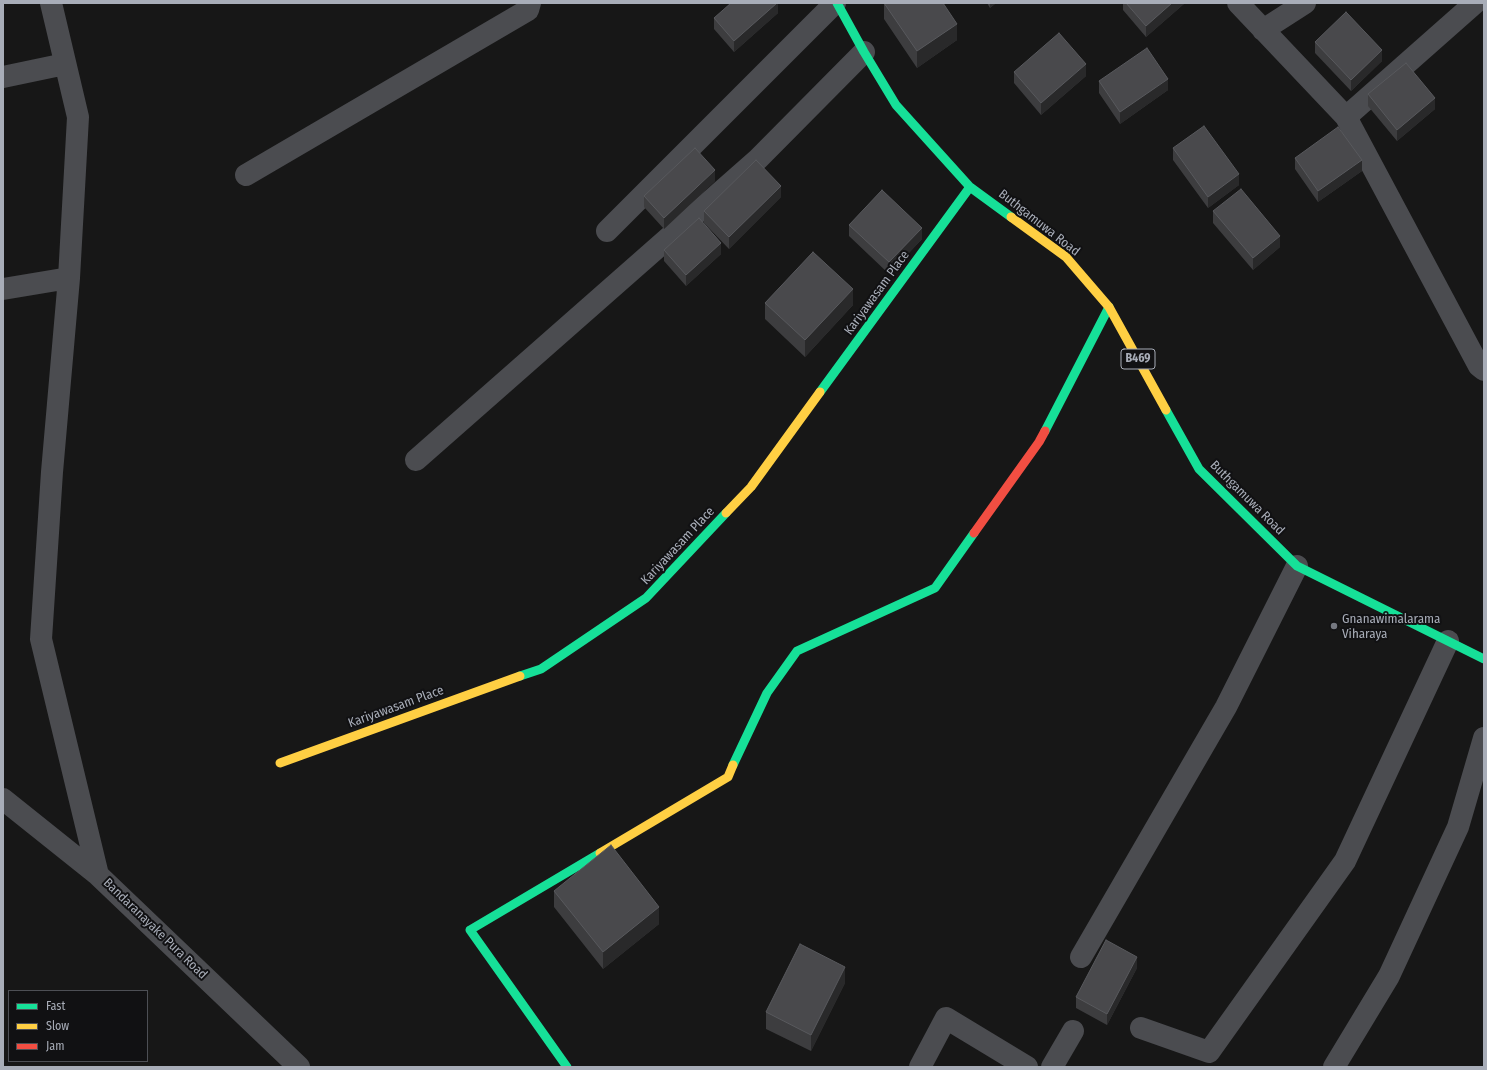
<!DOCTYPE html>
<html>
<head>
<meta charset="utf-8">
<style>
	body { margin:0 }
	#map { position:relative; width:1487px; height:1070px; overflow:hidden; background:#171717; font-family:"Fira Sans Condensed",sans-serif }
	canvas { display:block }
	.frame { position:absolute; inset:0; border:4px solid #a8adb8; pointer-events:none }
	.legend { position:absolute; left:8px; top:990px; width:140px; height:72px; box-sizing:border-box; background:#111113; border:1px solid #4d4f55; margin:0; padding:5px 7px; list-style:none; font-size:12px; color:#a8adb8 }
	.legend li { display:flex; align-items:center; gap:8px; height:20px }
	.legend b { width:20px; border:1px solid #4d4f55 }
</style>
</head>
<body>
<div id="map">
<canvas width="1487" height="1070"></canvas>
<div class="frame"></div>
<ul class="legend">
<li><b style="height:5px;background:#16e098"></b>Fast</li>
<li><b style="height:5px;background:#ffcf43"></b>Slow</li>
<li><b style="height:5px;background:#f24e42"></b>Jam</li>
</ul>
</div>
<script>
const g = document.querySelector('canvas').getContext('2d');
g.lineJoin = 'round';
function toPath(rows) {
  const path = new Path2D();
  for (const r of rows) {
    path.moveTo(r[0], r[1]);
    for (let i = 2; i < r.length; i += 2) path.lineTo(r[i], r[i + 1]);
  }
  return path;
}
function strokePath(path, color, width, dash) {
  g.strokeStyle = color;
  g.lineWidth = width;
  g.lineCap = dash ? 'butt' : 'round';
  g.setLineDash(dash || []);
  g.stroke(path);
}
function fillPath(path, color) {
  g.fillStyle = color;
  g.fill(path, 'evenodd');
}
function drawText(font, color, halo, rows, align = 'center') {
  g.font = font + ' "Fira Sans Condensed",sans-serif';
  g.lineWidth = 4;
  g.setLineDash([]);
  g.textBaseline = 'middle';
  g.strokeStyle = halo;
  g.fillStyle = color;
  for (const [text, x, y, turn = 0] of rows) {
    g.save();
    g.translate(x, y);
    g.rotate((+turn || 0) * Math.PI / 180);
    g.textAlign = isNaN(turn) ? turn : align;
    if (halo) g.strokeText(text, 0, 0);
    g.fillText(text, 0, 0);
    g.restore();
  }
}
strokePath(toPath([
	[51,3,78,117,69,278,52,472,41,639,98,875],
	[1238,3,1346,117,1479,366,1484,370],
	[1263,30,1305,3],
	[3,77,65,64],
	[1346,117,1475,3],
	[246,175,528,10,530,3],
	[607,231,835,3],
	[3,289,69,278],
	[416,460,758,159,864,52],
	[3,799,98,875,299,1067],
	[1081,957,1226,707,1297,566],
	[1141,1028,1209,1052,1345,861,1448,641],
	[920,1067,946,1018,1027,1067],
	[1052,1067,1073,1031],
	[1334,1067,1389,976,1458,827,1484,738]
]), '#4b4c50', 22);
strokePath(toPath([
	[837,3,864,52,896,105,970,187,1011,217],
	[820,392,970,187],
	[1166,410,1199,469,1297,566,1484,659],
	[1045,431,1109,307],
	[520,676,541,669,646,598,726,513],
	[733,765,767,693,797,651,935,588,974,533],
	[567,1067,470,930,600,853]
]), '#16e098', 9);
strokePath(toPath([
	[1011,217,1066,257,1109,307,1166,410],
	[726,513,751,487,820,392],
	[280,763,520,676],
	[600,853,728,777,733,765]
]), '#ffcf43', 9);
strokePath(toPath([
	[974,533,1039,442,1045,431]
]), '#f24e42', 9);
fillPath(toPath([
	[778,3,778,13,734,52,714,29,714,18],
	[884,3,943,3,957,40,917,68,884,19],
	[987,3,996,3,990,8],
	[1123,3,1185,3,1146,37,1123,10],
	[1315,42,1382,61,1351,91,1315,53],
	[1014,72,1086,76,1041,115,1014,83],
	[1099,81,1168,90,1120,124,1099,93],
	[1368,94,1435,109,1397,141,1368,106],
	[1173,148,1239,185,1208,208,1173,160],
	[1295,158,1362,171,1318,202,1295,169],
	[715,181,664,229,644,207,644,196],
	[781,197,729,249,704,223,704,211],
	[1213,211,1280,247,1253,270,1213,223],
	[849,225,922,239,889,274,849,236],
	[664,250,721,254,686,286,664,261],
	[765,303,853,305,805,357,765,319],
	[554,891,659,924,603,969,554,907],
	[1137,968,1107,1025,1076,1008,1076,997],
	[845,983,811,1051,766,1029,766,1012]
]), '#3d3d3f');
fillPath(toPath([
	[777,3,778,3,778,13,734,52,734,41],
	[990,3,996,3,990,8],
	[1172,3,1185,3,1146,37,1146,26],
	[957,24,957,40,917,68,917,51],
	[1382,50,1382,61,1351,91,1351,80],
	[1086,64,1086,76,1041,115,1041,103],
	[1168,79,1168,90,1120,124,1120,112],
	[1435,98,1435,109,1397,141,1397,130],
	[1362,160,1362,171,1318,202,1318,191],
	[715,170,715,181,664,229,664,218],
	[1239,174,1239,185,1208,208,1208,197],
	[781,186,781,197,729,249,729,237],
	[922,228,922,239,889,274,889,262],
	[1280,236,1280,247,1253,270,1253,258],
	[721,243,721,254,686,286,686,275],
	[853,289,853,305,805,357,805,340],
	[659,907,659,924,603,969,603,952],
	[1137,957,1137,968,1107,1025,1107,1014],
	[845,967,845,983,811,1051,811,1035]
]), '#29292a');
const building = toPath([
	[731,3,777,3,734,41,714,18,731,3],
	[884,3,943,3,957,24,917,51,884,3],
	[1126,3,1172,3,1146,26,1126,3],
	[1346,12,1382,50,1351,80,1315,42,1346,12],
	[1059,33,1086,64,1041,103,1014,72,1059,33],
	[1147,48,1168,79,1120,112,1099,81,1147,48],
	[1406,63,1435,98,1397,130,1368,94,1406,63],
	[1204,126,1239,174,1208,197,1173,148,1204,126],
	[1338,127,1362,160,1318,191,1295,158,1338,127],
	[695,148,715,170,664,218,644,196,695,148],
	[756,160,781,186,729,237,704,211,756,160],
	[1241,189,1280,236,1253,258,1213,211,1241,189],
	[882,190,922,228,889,262,849,225,882,190],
	[699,218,721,243,686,275,664,250,699,218],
	[813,252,853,289,805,340,765,303,813,252],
	[611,845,659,907,603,952,554,891,611,845],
	[1106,940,1137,957,1107,1014,1076,997,1106,940],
	[800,944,845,967,811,1035,766,1012,800,944]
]);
fillPath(building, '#49494c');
strokePath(building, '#58595d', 1);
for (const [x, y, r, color] of [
	[1334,626,4,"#757880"]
]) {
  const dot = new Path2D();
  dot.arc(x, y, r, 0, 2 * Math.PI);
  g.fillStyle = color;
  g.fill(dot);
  strokePath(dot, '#111113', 1.5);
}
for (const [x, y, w] of [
	[1138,359,34]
]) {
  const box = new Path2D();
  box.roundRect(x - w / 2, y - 10, w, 20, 3);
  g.fillStyle = '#111113';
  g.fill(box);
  strokePath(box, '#a8adb8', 1);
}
drawText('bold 12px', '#a8adb8', null, [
	["B469",1138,359]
]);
drawText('13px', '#a8adb8', '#111113', [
	["Buthgamuwa Road",1039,223,38],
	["Kariyawasam Place",877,293,-54],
	["Buthgamuwa Road",1247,498,45],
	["Kariyawasam Place",678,546,-47],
	["Kariyawasam Place",396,707,-20],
	["Bandaranayake Pura Road",155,929,44]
]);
drawText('13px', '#a8adb8', '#111113', [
	["Gnanawimalarama",1342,619],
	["Viharaya",1342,634]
], 'left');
</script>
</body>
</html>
